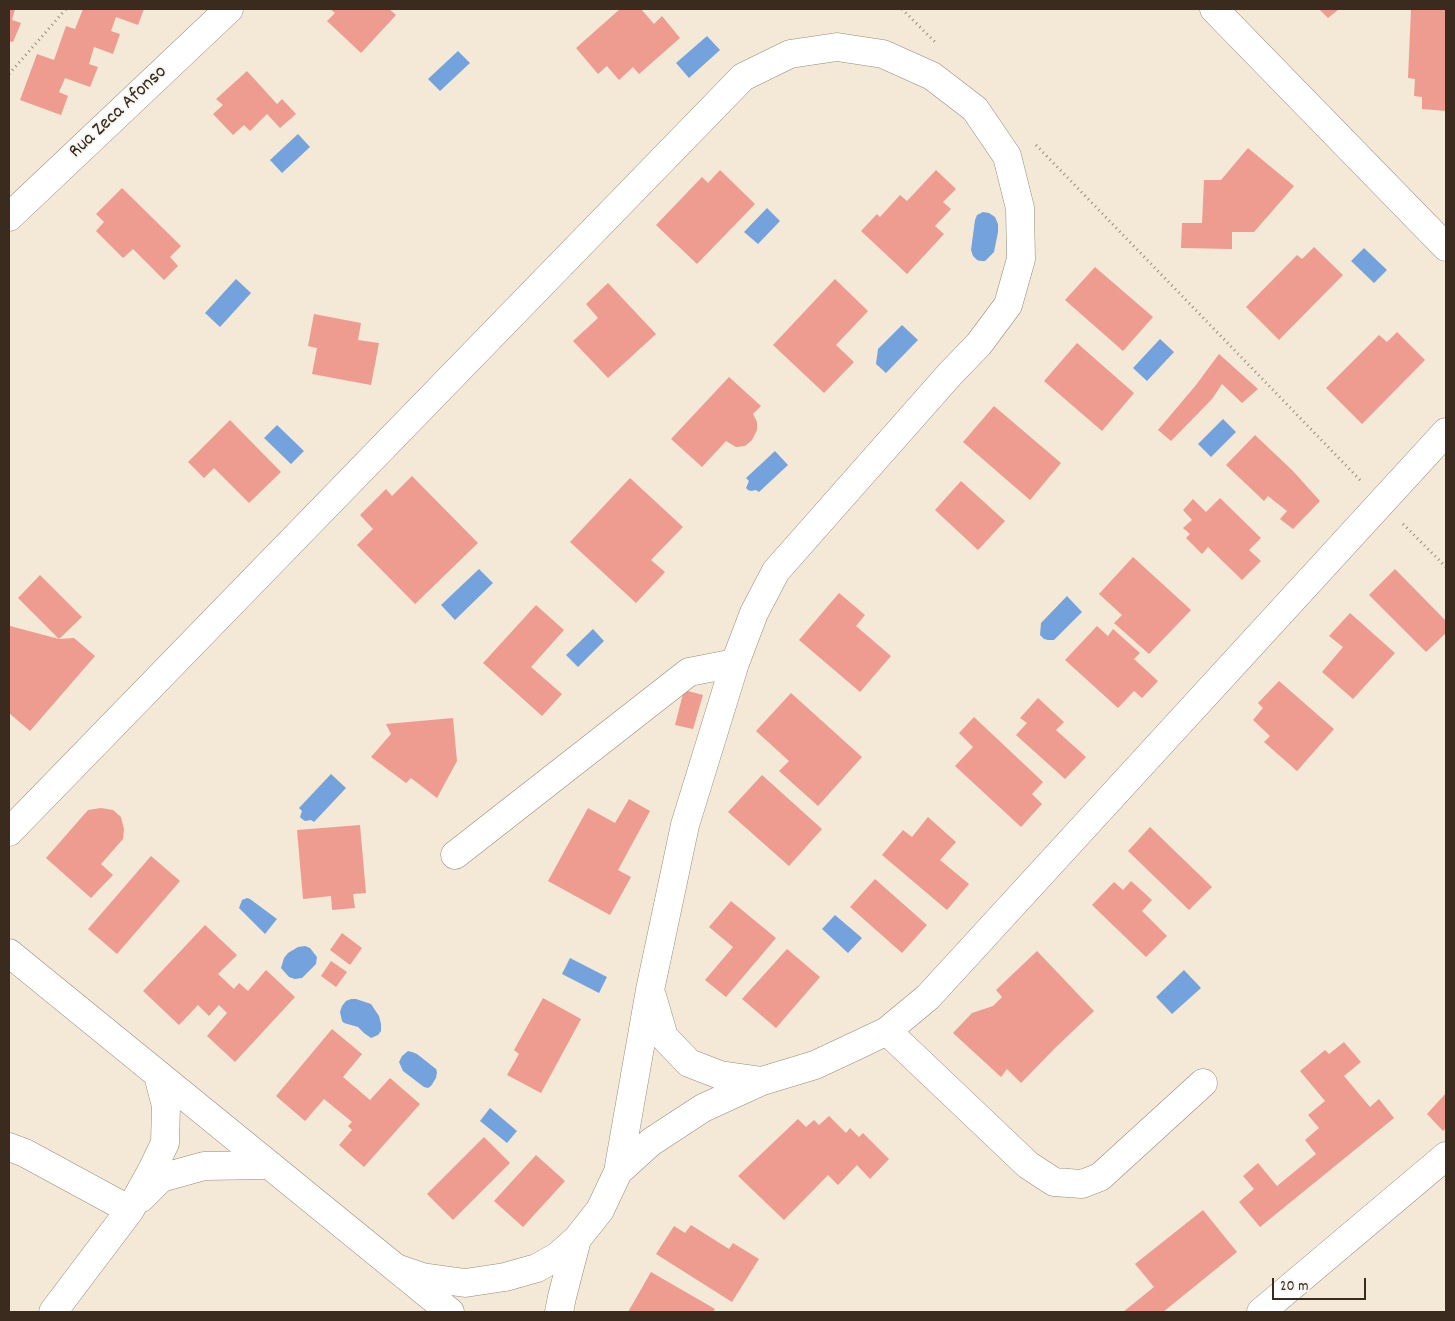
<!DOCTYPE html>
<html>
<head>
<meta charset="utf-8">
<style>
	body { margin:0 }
	#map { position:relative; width:1455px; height:1321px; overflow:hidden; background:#f3e9d6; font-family:Dekko,sans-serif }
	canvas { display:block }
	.frame { position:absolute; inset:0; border:10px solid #3b2a1e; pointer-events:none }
	.scale { position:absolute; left:1272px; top:1278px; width:94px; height:22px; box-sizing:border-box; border:2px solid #3b2a1e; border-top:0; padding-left:6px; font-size:15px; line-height:18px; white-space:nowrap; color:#3b2a1e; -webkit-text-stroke:4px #f6f6f2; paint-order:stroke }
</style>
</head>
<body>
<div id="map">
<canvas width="1455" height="1321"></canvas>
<div class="frame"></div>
<div class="scale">20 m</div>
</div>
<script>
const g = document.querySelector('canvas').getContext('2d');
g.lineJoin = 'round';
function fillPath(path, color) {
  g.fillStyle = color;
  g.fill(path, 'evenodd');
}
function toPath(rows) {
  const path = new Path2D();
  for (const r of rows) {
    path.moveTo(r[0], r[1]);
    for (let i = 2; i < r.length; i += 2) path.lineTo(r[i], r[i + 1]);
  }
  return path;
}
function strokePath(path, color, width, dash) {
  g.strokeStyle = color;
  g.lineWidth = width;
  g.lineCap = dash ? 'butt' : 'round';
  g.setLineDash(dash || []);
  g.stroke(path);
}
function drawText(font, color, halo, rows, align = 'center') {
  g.font = font + ' Dekko,sans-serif';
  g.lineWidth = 4;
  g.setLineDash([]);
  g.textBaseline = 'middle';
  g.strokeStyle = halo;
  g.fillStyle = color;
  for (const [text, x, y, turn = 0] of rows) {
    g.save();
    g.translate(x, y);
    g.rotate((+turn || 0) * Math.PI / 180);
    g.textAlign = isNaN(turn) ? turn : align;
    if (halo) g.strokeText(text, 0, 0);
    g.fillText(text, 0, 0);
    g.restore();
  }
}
fillPath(toPath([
	[707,36,720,50,689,78,676,63],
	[458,51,470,63,440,91,428,79],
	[298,134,310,147,282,173,270,160],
	[767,208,780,221,758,244,744,232],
	[983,212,989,213,995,217,998,224,998,232,994,252,985,261,981,261,977,260,973,256,971,250,975,220,977,215],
	[1364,248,1387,270,1374,283,1351,261],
	[236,279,251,293,220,327,205,313],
	[902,325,918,340,886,373,876,364,878,349],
	[1160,339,1174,352,1147,381,1133,368],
	[1223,419,1236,432,1211,457,1198,444],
	[277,425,304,451,291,464,264,438],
	[775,451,788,465,759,492,756,490,751,491,748,490,746,488,749,481,746,478],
	[479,569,493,583,455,620,441,605],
	[1067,596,1082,612,1054,640,1048,640,1044,639,1040,635,1041,623],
	[593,629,604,641,578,667,566,655],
	[331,774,346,788,314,822,311,820,305,821,302,819,300,817,302,811,299,808],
	[247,898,250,899,277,919,265,934,239,908,242,900],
	[835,915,862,938,848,953,822,929],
	[305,946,310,948,317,957,316,964,302,978,295,979,289,977,281,968,284,958,288,953,298,947],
	[570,958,607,977,599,993,562,974],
	[1184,970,1201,988,1172,1014,1156,997],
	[351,999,356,999,371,1004,379,1016,381,1024,381,1031,378,1035,371,1038,364,1033,358,1027,344,1023,342,1021,340,1012,342,1006,346,1001],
	[408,1051,412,1052,417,1054,436,1069,437,1072,436,1078,431,1086,428,1088,424,1087,403,1071,399,1062,402,1056],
	[490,1108,517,1131,507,1143,480,1121]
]), '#74a2dd');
fillPath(toPath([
	[9,9,15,9,12,20,21,23,13,42,9,41],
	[83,9,144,9,138,25,116,17,111,31,120,34,113,54,94,47,89,64,98,67,90,87,65,78,59,92,68,96,61,115,20,100,37,54,54,60,66,26,75,29],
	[330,9,389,9,396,15,361,53,327,21,335,13],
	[620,9,641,9,654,24,662,16,680,38,639,74,633,67,619,80,607,66,598,74,576,48],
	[1319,9,1339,9,1328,18],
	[1411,9,1446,9,1446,111,1422,109,1422,97,1414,96,1415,79,1408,78],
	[247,71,277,104,282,99,296,114,280,128,267,114,250,131,244,125,233,135,213,114,223,105,216,99],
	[1248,148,1294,186,1254,232,1232,232,1232,249,1181,248,1182,223,1202,223,1204,180,1221,180],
	[720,170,755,204,697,264,656,225,702,177,708,183],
	[936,170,956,189,943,202,951,209,935,226,944,234,907,274,861,231,877,214,880,217,900,195,907,201],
	[122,188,181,246,170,257,178,266,164,280,133,249,123,258,96,231,104,222,96,214],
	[1314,247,1343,275,1279,340,1246,307,1297,255,1302,259],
	[1095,267,1153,317,1123,351,1065,300],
	[835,279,868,311,836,345,854,362,824,393,773,345],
	[608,283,656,334,608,378,573,341,598,318,586,304],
	[314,314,361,323,358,340,379,343,371,385,312,374,317,348,308,346],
	[1397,332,1425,360,1362,424,1326,388,1379,335,1387,342],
	[1077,343,1134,393,1102,431,1044,381],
	[1219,354,1258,389,1242,403,1222,384,1212,399,1171,441,1158,430,1196,385],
	[729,377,761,406,753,414,757,422,757,430,752,440,745,446,736,447,726,441,702,467,671,439],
	[994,406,1061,463,1030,500,963,442],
	[230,420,281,472,249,503,214,468,204,478,188,462],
	[1255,435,1293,471,1320,501,1293,529,1280,519,1287,511,1268,496,1264,501,1226,465],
	[412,476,478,543,415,604,357,545,373,529,360,515,386,489,392,496],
	[630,478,683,527,651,560,665,572,636,603,570,542],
	[961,481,1005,521,978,550,935,510],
	[1220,498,1261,538,1249,550,1261,561,1242,580,1208,547,1202,554,1186,538,1190,534,1183,528,1192,520,1183,510,1193,499,1206,512],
	[1133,557,1191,610,1149,654,1114,623,1122,615,1099,594],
	[1395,569,1446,621,1446,633,1426,652,1369,595],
	[40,575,82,617,59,639,18,598],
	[839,593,865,615,856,626,891,656,860,692,799,640],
	[536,605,564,630,531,667,562,694,542,716,483,663],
	[1350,613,1395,653,1353,699,1322,672,1343,647,1329,636],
	[10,626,59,639,74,638,95,656,30,731,9,713,9,627],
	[1097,626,1108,636,1113,629,1140,653,1134,659,1158,681,1142,698,1134,691,1118,708,1065,660],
	[1279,681,1334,729,1297,771,1264,742,1270,736,1253,720,1263,708,1258,703],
	[684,690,703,695,693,729,675,725],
	[791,693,862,757,818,806,779,771,789,761,756,731],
	[1038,698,1064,722,1056,730,1086,757,1065,779,1016,735,1027,723,1020,718],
	[974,717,1043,782,1032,794,1042,804,1021,827,955,766,973,747,959,733],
	[453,718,457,761,437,798,411,778,406,783,371,757,391,734,386,724],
	[762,775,822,829,789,866,728,812],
	[629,799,650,811,618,870,631,877,610,915,548,881,588,808,615,823],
	[101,808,113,810,121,817,124,829,123,839,101,864,113,875,91,898,46,858,88,810],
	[928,817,956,842,940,860,969,884,947,910,882,855,903,830,912,837],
	[360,825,366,893,353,894,355,908,332,910,331,896,303,899,297,830],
	[1150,827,1212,887,1189,910,1128,851],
	[151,856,180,881,117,954,88,929],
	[875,879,927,925,902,953,850,907],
	[1131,881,1152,900,1142,911,1167,936,1146,957,1092,905,1114,882,1123,890],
	[731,901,776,938,726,997,705,980,733,947,709,927],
	[205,925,237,955,218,974,234,989,239,983,248,991,266,970,295,997,235,1062,207,1036,227,1013,219,1005,209,1016,198,1005,179,1025,143,991],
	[342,933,362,948,350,965,330,950],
	[787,949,820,977,776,1028,742,999],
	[1037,951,1094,1011,1055,1048,1021,1083,1007,1069,1001,1077,953,1033,972,1013,993,1006,1002,997,996,990],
	[331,961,347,972,336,987,321,976],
	[543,998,581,1019,541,1093,507,1075,519,1054,514,1050],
	[332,1029,362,1054,343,1077,370,1100,390,1078,420,1104,364,1167,339,1145,352,1130,348,1126,352,1122,324,1099,305,1121,276,1096],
	[1344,1042,1361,1062,1344,1076,1370,1107,1379,1099,1394,1118,1260,1227,1239,1202,1254,1189,1243,1176,1258,1163,1277,1186,1316,1154,1305,1140,1319,1128,1308,1115,1325,1101,1300,1071,1325,1050,1329,1054],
	[1446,1093,1446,1128,1443,1131,1427,1114],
	[829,1116,846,1133,850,1128,859,1137,863,1133,889,1159,870,1179,857,1165,838,1185,828,1175,784,1220,738,1176,798,1119,806,1127,814,1120,819,1125],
	[484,1137,510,1163,453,1220,427,1194],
	[536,1155,565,1181,523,1227,494,1201],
	[1203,1210,1237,1252,1163,1312,1123,1312,1154,1287,1135,1264],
	[691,1225,729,1249,733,1243,759,1259,732,1302,656,1254,674,1226,685,1233],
	[651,1272,715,1309,713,1312,628,1312]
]), '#ee9b90');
const minor = toPath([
	[1214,9,1446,247],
	[9,832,743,77,790,54,837,47,883,54,932,76,975,109,1007,156,1020,208,1021,259,1008,305,979,344,950,374,776,571,754,613,735,663,685,825,650,990,618,1172,600,1210,577,1239,558,1256,537,1268,505,1277,465,1283,422,1277,396,1268],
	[455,855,689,672,735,663],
	[652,996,664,1037,689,1063,720,1075,762,1081],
	[887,1031,1028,1165,1054,1182,1082,1184,1100,1177,1203,1083],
	[9,1147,25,1153,130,1210],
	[618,1172,651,1142,703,1108,762,1081,815,1065,862,1043,887,1031,928,997,1446,432],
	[141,1198,161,1178,204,1166,269,1165],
	[53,1312,130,1210,152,1170,165,1143,166,1106,158,1075],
	[559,1312,562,1297,577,1239]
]);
const tertiary = toPath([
	[9,217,229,9],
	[9,953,450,1312],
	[1261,1312,1446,1156]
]);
strokePath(minor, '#978a7a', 29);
strokePath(tertiary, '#978a7a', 29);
strokePath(toPath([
	[902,9,937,44],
	[9,74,66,9],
	[1036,145,1362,482],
	[1403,524,1446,567]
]), '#978a7a', 3, [1, 4]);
strokePath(minor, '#fff', 28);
strokePath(tertiary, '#fff', 28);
drawText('20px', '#3b2a1e', '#f6f6f2', [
	["Rua Zeca Afonso",119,113,-43]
]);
</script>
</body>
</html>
